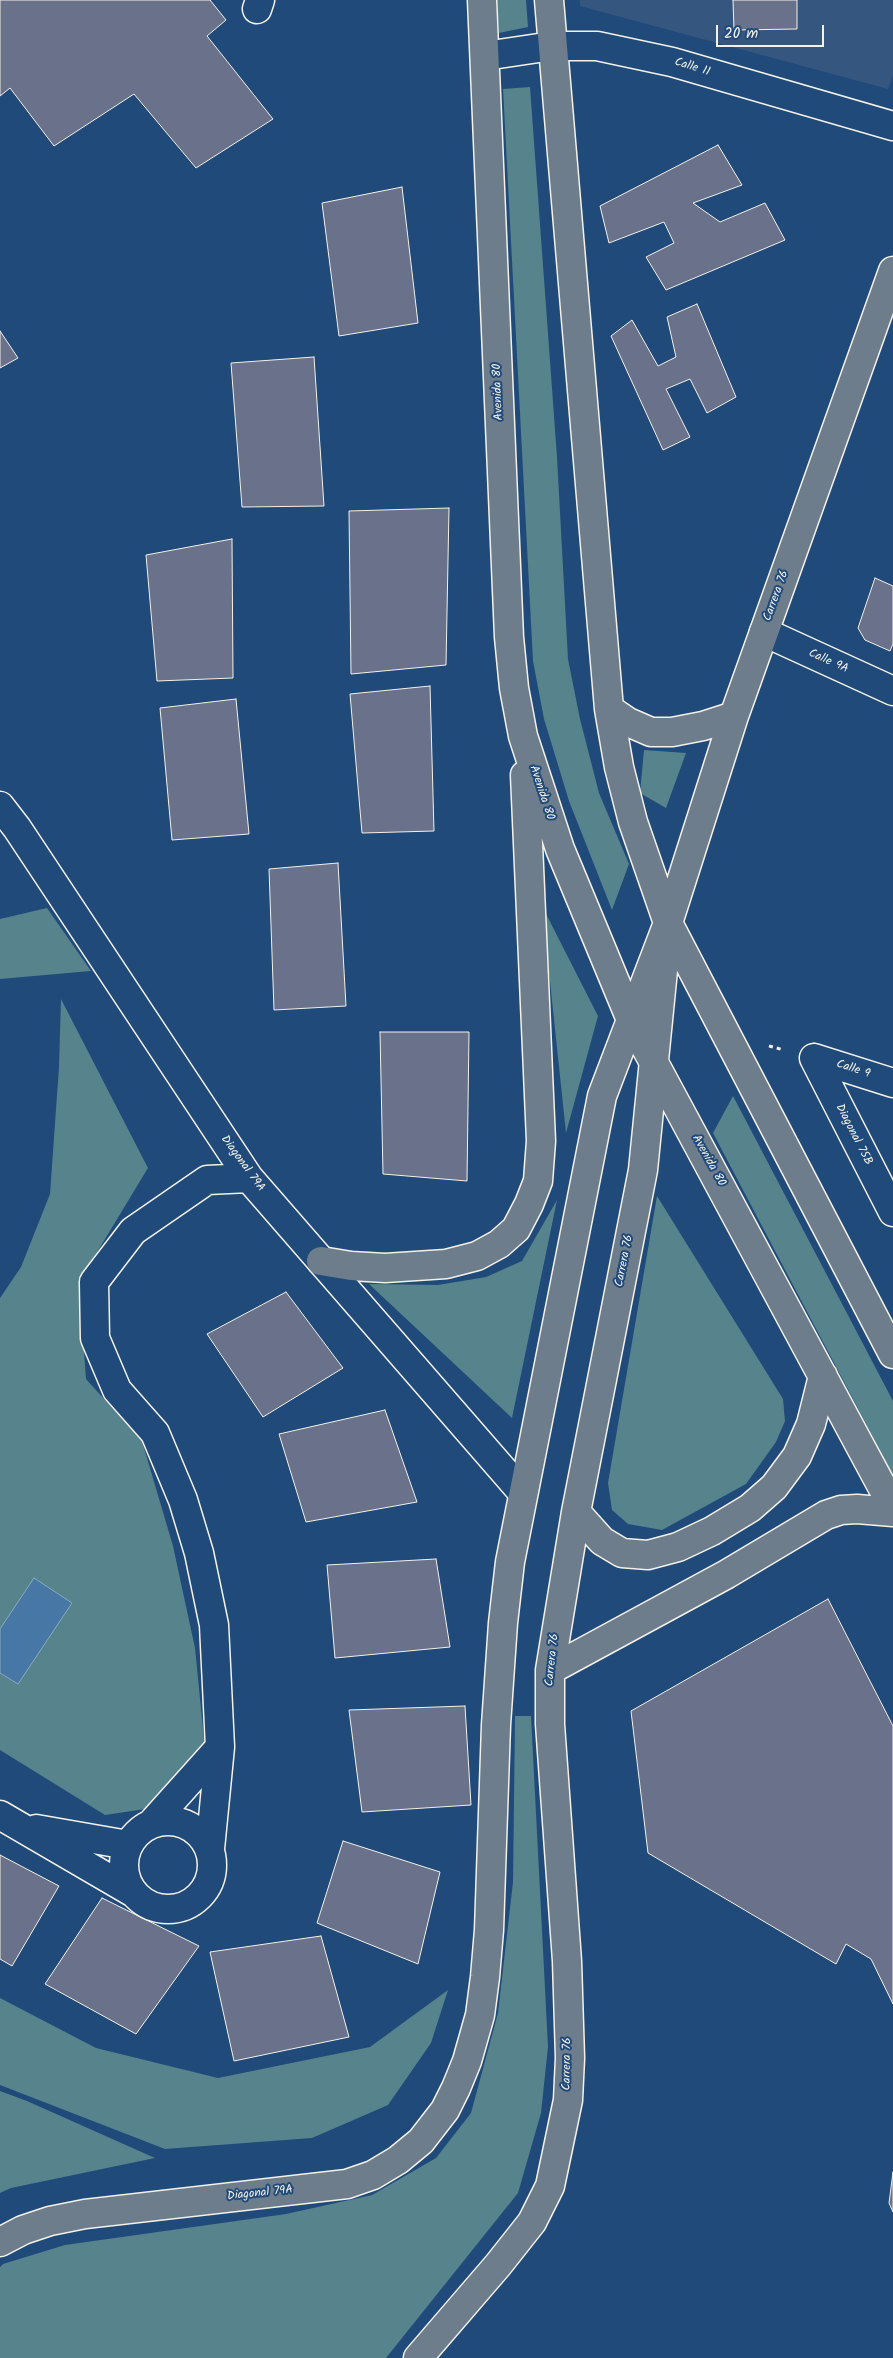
<!DOCTYPE html>
<html>
<head>
<meta charset="utf-8">
<style>
	body { margin:0 }
	#map { position:relative; width:893px; height:2358px; overflow:hidden; background:#1f4a7a; font-family:Kalam,sans-serif }
	canvas { display:block }
	.scale { position:absolute; left:716px; top:25px; width:108px; height:22px; box-sizing:border-box; border:2px solid #f4f1e8; border-top:0; padding-left:6px; font-size:15px; line-height:18px; white-space:nowrap; color:#f4f1e8; -webkit-text-stroke:4px #1f4a7a; paint-order:stroke }
</style>
</head>
<body>
<div id="map">
<canvas width="893" height="2358"></canvas>
<div class="scale">20 m</div>
</div>
<script>
const g = document.querySelector('canvas').getContext('2d');
g.lineJoin = 'round';
function fillPath(path, color) {
  g.fillStyle = color;
  g.fill(path, 'evenodd');
}
function toPath(rows) {
  const path = new Path2D();
  for (const r of rows) {
    if (r.length === 3) {
      path.moveTo(r[0] + r[2], r[1]);
      path.arc(r[0], r[1], r[2], 0, 2 * Math.PI);
      continue;
    }
    path.moveTo(r[0], r[1]);
    for (let i = 2; i < r.length; i += 2) path.lineTo(r[i], r[i + 1]);
  }
  return path;
}
function strokePath(path, color, width, dash) {
  g.strokeStyle = color;
  g.lineWidth = width;
  g.lineCap = dash ? 'butt' : 'round';
  g.setLineDash(dash || []);
  g.stroke(path);
}
function drawText(font, color, halo, rows, align = 'center') {
  g.font = font + ' Kalam,sans-serif';
  g.lineWidth = 4;
  g.setLineDash([]);
  g.textBaseline = 'middle';
  g.strokeStyle = halo;
  g.fillStyle = color;
  for (const [text, x, y, turn = 0] of rows) {
    g.save();
    g.translate(x, y);
    g.rotate((+turn || 0) * Math.PI / 180);
    g.textAlign = isNaN(turn) ? turn : align;
    if (halo) g.strokeText(text, 0, 0);
    g.fillText(text, 0, 0);
    g.restore();
  }
}
fillPath(toPath([
	[580,0,893,0,893,75,888,89,580,6]
]), '#35567f');
fillPath(toPath([
	[497,0,526,0,528,27,499,33],
	[530,87,557,457,568,659,580,719,599,793,629,864,612,910,569,801,544,719,533,661,503,89],
	[644,750,686,753,666,808,640,793],
	[542,906,598,1016,566,1133],
	[47,908,91,971,0,979,0,919],
	[61,999,148,1168,79,1282,86,1379,142,1441,173,1546,195,1648,205,1749,152,1808,105,1815,0,1750,0,1298,21,1267,50,1194,59,1067],
	[733,1096,893,1401,893,1475,713,1133],
	[657,1196,783,1399,785,1421,776,1442,746,1484,662,1530,628,1524,612,1510,608,1483],
	[557,1200,512,1418,369,1284,438,1285,486,1277,522,1261],
	[515,1716,531,1716,548,2047,541,2113,518,2193,386,2358,0,2358,0,2267,3,2264,65,2245,286,2214,372,2195,436,2158,471,2113,498,2013,513,1882],
	[448,1990,431,2043,388,2105,312,2138,165,2149,0,2085,0,1998,96,2048,218,2078,370,2047],
	[0,2091,27,2101,155,2158,11,2188,0,2193]
]), '#56838c');
const water = toPath([
	[34,1578,72,1603,18,1684,0,1673,0,1629,34,1578]
]);
fillPath(water, '#4777a4');
strokePath(water, '#8ca8bf', 1);
const building = toPath([
	[0,0,210,0,226,20,207,36,273,119,196,168,134,94,54,146,10,88,0,96,0,0],
	[733,0,797,0,797,29,734,30,733,0],
	[718,145,742,185,693,203,720,222,765,203,785,240,666,290,646,257,674,243,664,222,609,243,600,206,718,145],
	[402,187,418,323,339,336,322,203,402,187],
	[697,304,736,397,707,413,690,379,666,389,690,437,663,450,611,336,632,320,658,366,676,357,667,317,697,304],
	[0,331,18,358,0,368,0,331],
	[314,357,324,506,242,507,231,363,314,357],
	[449,508,446,665,351,674,349,511,449,508],
	[232,539,233,678,157,681,146,555,232,539],
	[875,578,893,586,893,644,890,651,865,640,858,628,875,578],
	[430,686,434,831,362,833,350,694,430,686],
	[236,699,249,834,172,840,160,708,236,699],
	[338,863,346,1006,274,1010,269,869,338,863],
	[380,1032,469,1032,467,1181,383,1174,380,1032],
	[286,1292,343,1368,263,1417,207,1334,286,1292],
	[385,1410,417,1502,306,1522,279,1434,385,1410],
	[436,1559,450,1647,335,1658,327,1565,436,1559],
	[828,1599,893,1726,893,2004,871,1959,846,1944,836,1964,648,1853,631,1711,828,1599],
	[465,1706,471,1805,362,1812,349,1710,465,1706],
	[343,1841,440,1872,418,1964,317,1923,343,1841],
	[0,1855,59,1886,12,1966,0,1959,0,1855],
	[102,1898,199,1946,136,2034,45,1984,102,1898],
	[321,1936,349,2037,234,2061,210,1952,321,1936],
	[893,2172,893,2212,889,2203,893,2172]
]);
fillPath(building, '#69718b');
strokePath(building, '#f4f1e8', 1);
const minor = toPath([
	[257,9,260,0],
	[485,56,552,46,597,46,672,62,893,126],
	[764,632,893,691],
	[0,806,17,828,249,1178,523,1493],
	[814,1058,893,1212],
	[814,1058,893,1083],
	[0,1815,132,1892],
	[168,1865,44],
	[151,1824,220,1747],
	[36,1829,128,1845],
	[210,1849,220,1747,214,1625,199,1553,183,1500,155,1433,117,1390,95,1338,94,1282,133,1231,207,1180,249,1178]
]);
const major = toPath([
	[482,0,509,637,514,688,523,736,560,849,631,1020,893,1507],
	[549,0,609,709,619,767,633,822,668,923,893,1354],
	[609,709,628,722,651,732,672,732,703,726,734,716],
	[321,1261,351,1266,385,1268,446,1264,477,1256,499,1244,516,1229,529,1204,538,1181,541,1141,525,775],
	[576,1512,602,1541,622,1553,648,1555,678,1547,712,1531,750,1508,774,1487,797,1456,811,1424,823,1376],
	[550,1670,727,1574,826,1515,841,1510,857,1509,893,1512],
	[0,2242,23,2230,50,2221,85,2214,347,2184,373,2175,398,2160,421,2141,445,2110,456,2088,467,2061,480,2015,485,1977,489,1930,496,1725,503,1623,510,1562,602,1096,668,923,734,716,893,271],
	[418,2358,498,2265,532,2222,550,2186,568,2100,570,2058,567,1961,550,1724,550,1670,576,1512,643,1170,664,960]
]);
strokePath(minor, '#f4f1e8', 31);
strokePath(major, '#f4f1e8', 31);
strokePath(toPath([
	[769,1046,784,1050]
]), '#f4f1e8', 3, [4, 4]);
strokePath(minor, '#1f4a7a', 28);
strokePath(major, '#6d7d8c', 28);
drawText('12px', '#f4f1e8', '#1f4a7a', [
	["Calle 11",692,68,17],
	["Avenida 80",499,392,-92],
	["Carrera 76",777,596,-70],
	["Calle 9A",828,662,24],
	["Avenida 80",541,793,72],
	["Calle 9",853,1070,18],
	["Diagonal 75B",853,1135,63],
	["Avenida 80",708,1161,61],
	["Diagonal 79A",242,1164,54],
	["Carrera 76",625,1261,-79],
	["Carrera 76",553,1660,-84],
	["Carrera 76",568,2064,-89],
	["Diagonal 79A",260,2194,-6]
]);
</script>
</body>
</html>
